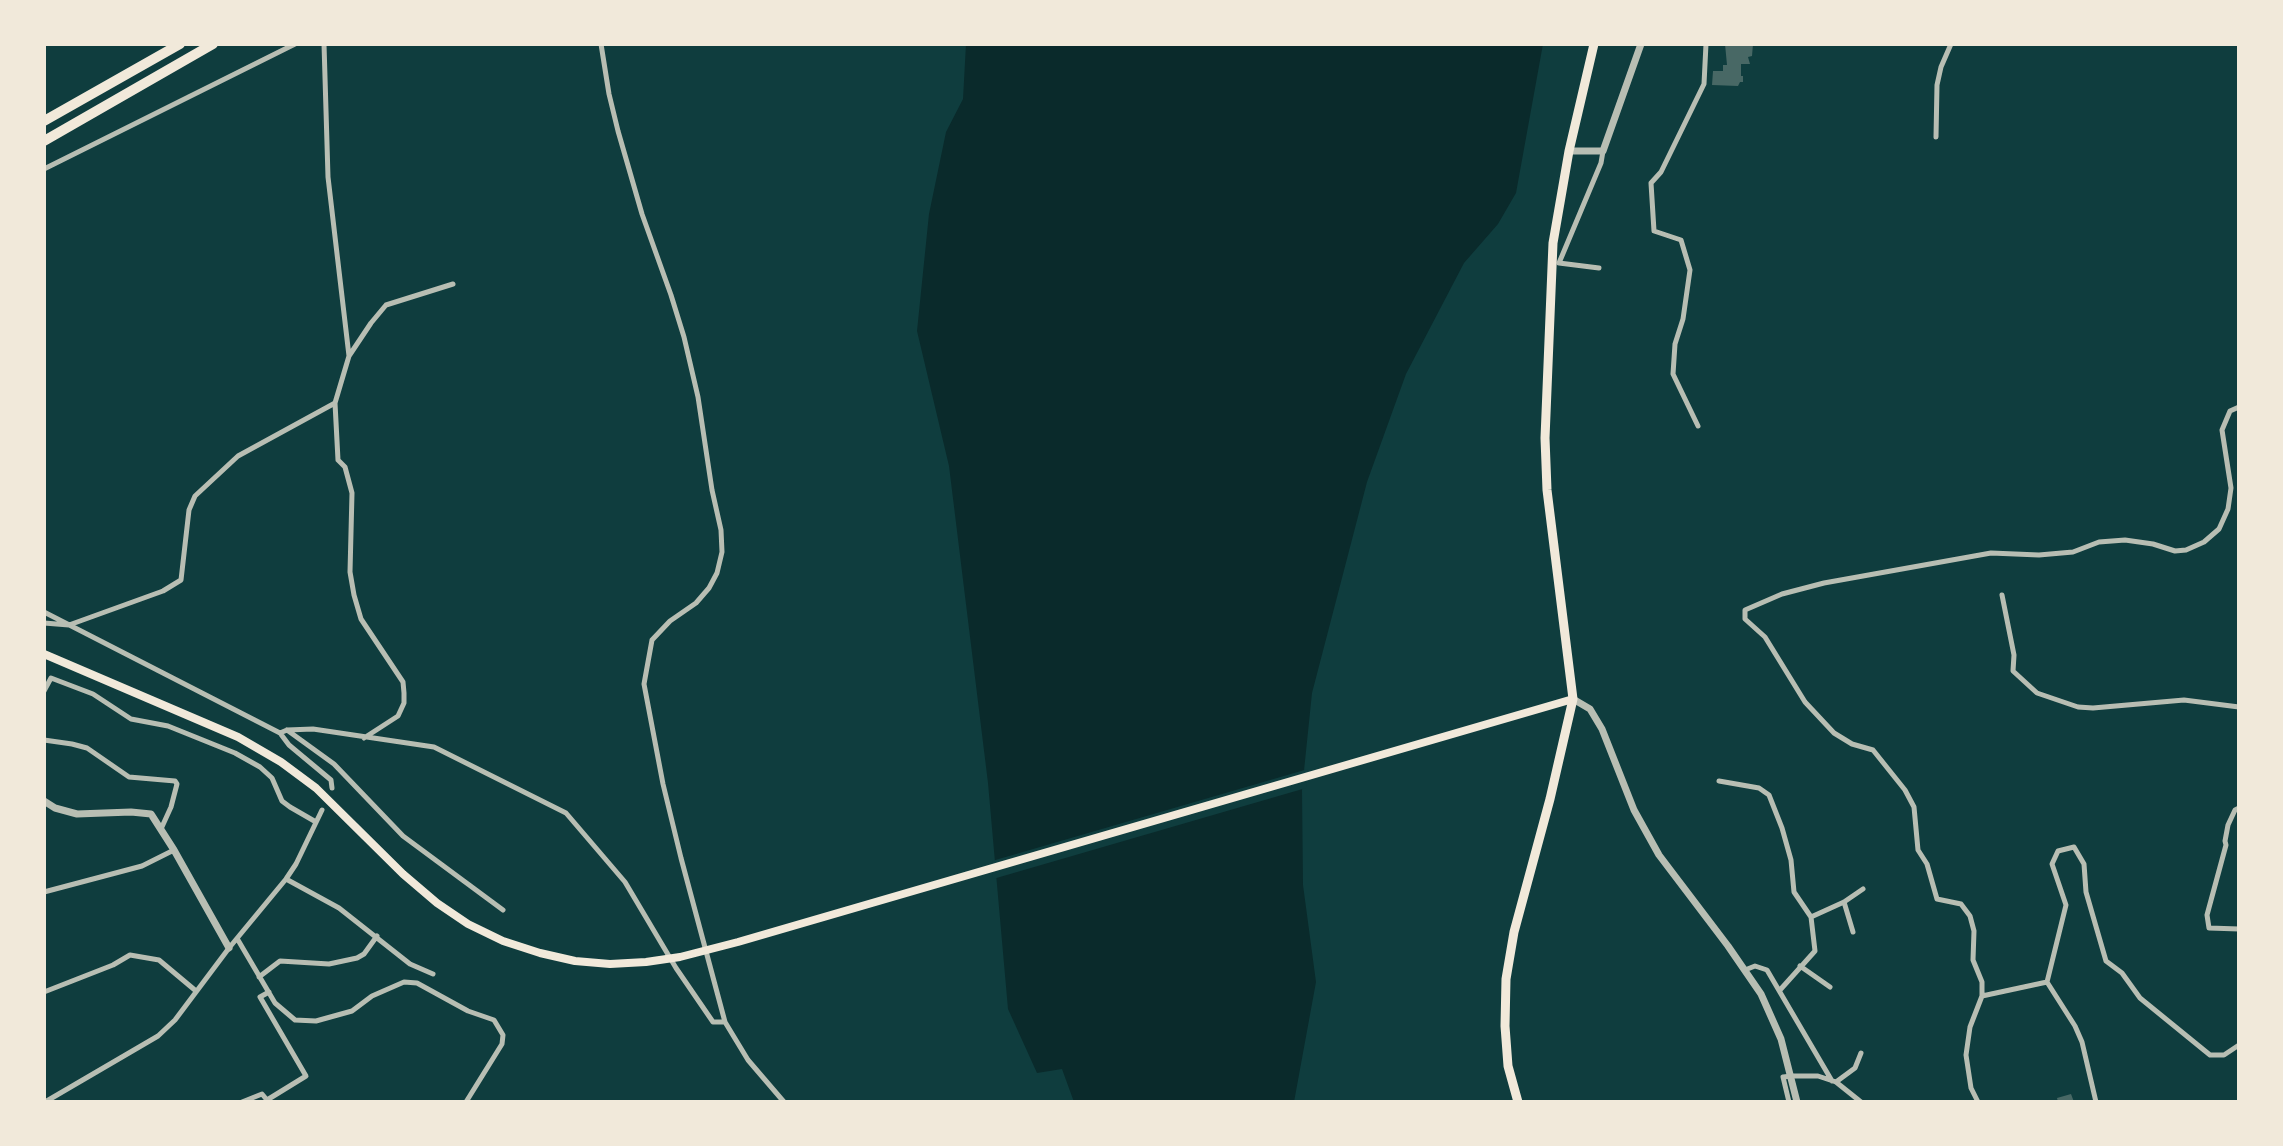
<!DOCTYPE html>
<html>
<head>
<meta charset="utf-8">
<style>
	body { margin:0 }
	#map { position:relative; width:2283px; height:1146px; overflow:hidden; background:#0f3d3e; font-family:Lora,serif }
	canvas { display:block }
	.frame { position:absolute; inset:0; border:46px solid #f1e9da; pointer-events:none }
</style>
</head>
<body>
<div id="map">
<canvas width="2283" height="1146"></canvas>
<div class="frame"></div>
</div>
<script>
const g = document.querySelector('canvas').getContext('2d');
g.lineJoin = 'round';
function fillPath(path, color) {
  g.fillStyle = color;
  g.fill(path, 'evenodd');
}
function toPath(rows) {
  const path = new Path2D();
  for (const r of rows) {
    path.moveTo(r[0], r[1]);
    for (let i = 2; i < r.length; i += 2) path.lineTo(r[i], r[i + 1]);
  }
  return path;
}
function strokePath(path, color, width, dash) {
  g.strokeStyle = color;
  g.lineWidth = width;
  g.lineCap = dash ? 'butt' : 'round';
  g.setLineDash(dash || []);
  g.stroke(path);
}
fillPath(toPath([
	[966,44,1543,44,1516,193,1498,224,1464,263,1406,374,1367,482,1312,693,1302,790,1303,885,1316,982,1294,1102,1074,1102,1062,1069,1037,1073,1008,1009,988,783,949,466,917,331,929,214,946,132,963,99]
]), '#0a2a2b');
fillPath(toPath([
	[1308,769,1306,788,993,879,992,861]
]), '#0f3d3e');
fillPath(toPath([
	[1725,44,1753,44,1752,56,1748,57,1750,64,1741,64,1741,76,1743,76,1743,82,1740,82,1738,86,1712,85,1713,71,1723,71,1723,65,1727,65],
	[2071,1094,2074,1102,2058,1102,2057,1098]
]), '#486865');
strokePath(toPath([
	[324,44,328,177,349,356],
	[601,44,609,94,618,131,642,214,671,295,684,337,698,397,712,490,721,530,722,552,717,573,709,588,696,603,670,621,652,640,644,684,663,784,681,858,725,1022,748,1060,784,1102],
	[1936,137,1937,85,1941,67,1951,44],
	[44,169,295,44],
	[1599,268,1559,263,1601,163,1603,151],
	[1698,426,1673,374,1675,344,1683,319,1690,270,1681,240,1654,231,1651,183,1661,172,1704,84,1706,44],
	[2002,595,2014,655,2013,671,2037,693,2078,707,2093,708,2184,700,2239,707],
	[44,612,280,733,289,745,331,780,332,788],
	[44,623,69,625,163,591,181,580,189,510,195,496,238,456,335,403],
	[44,691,51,678,93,694,131,719,168,726,235,753,260,767,272,778,282,801,290,807,316,822],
	[287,730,334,764,403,836,503,910],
	[280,733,287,730,313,729,434,747,566,813,625,882,676,968,713,1022,725,1022],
	[364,738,398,716,404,703,404,693,403,682,361,619,354,595,350,572,352,493,345,467,338,460,335,403,349,356,371,323,386,305,453,284],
	[44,740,72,744,87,748,129,777,175,781,177,784,171,807,161,829],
	[1719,781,1759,788,1769,795,1782,828,1791,860,1794,892,1811,917,1815,951,1780,990],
	[2239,808,2235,810,2228,825,2225,841,2226,845,2207,915,2209,928,2239,929],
	[286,879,339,908,410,964,433,974],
	[44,892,142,866,174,850],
	[1844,902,1853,932],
	[1811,917,1844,902,1863,889],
	[238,940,275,1003,295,1020,316,1021,352,1011,372,996,404,982,417,983,468,1011,494,1020,503,1035,502,1044,466,1102],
	[1800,966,1830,987],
	[1745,970,1755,966,1767,970,1832,1081],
	[259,977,280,961,329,964,357,958,364,954,377,936],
	[44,992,113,965,130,955,159,960,196,991],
	[1982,996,1982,982,1973,960,1974,931,1970,916,1961,904,1937,899,1927,864,1918,850,1914,807,1905,790,1873,750,1852,744,1834,733,1805,702,1765,637,1745,619,1745,610,1782,594,1824,583,1991,553,2039,555,2073,552,2099,542,2125,540,2153,544,2175,551,2186,550,2204,542,2219,529,2228,509,2231,488,2222,430,2230,411,2239,407],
	[1836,1082,1855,1068,1861,1053],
	[45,1102,158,1036,175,1020,229,948,286,879,296,864,322,810],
	[242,1102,262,1094,267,1100],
	[267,1102,267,1100,306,1076,260,997,269,992],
	[1789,1102,1783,1077,1792,1076,1818,1076,1836,1082,1861,1102],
	[1978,1102,1971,1088,1966,1055,1970,1027,1982,996,2047,982],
	[2096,1102,2082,1042,2075,1026,2047,982,2066,905,2052,864,2058,851,2074,847,2084,864,2086,892,2106,961,2122,973,2140,998,2210,1055,2224,1055,2239,1045]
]), '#b8beb3', 5);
strokePath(toPath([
	[1569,151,1603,151,1641,44],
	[1573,699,1590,709,1602,729,1634,810,1659,855,1728,946,1761,994,1781,1039,1797,1102],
	[44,801,55,808,77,814,131,812,151,814,174,850,229,948]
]), '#b8beb3', 7);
strokePath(toPath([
	[44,654,238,737,281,762,316,788,403,874,437,903,468,924,503,941,540,953,575,961,610,964,646,962,680,957,738,942,1573,699]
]), '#f1e9da', 8);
strokePath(toPath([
	[1518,1102,1508,1066,1505,1026,1506,979,1514,932,1550,799,1573,699,1547,490,1545,438,1553,243,1569,151,1594,44]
]), '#f1e9da', 9);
strokePath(toPath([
	[44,121,180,44],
	[44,141,213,44]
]), '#f1e9da', 10);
</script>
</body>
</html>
